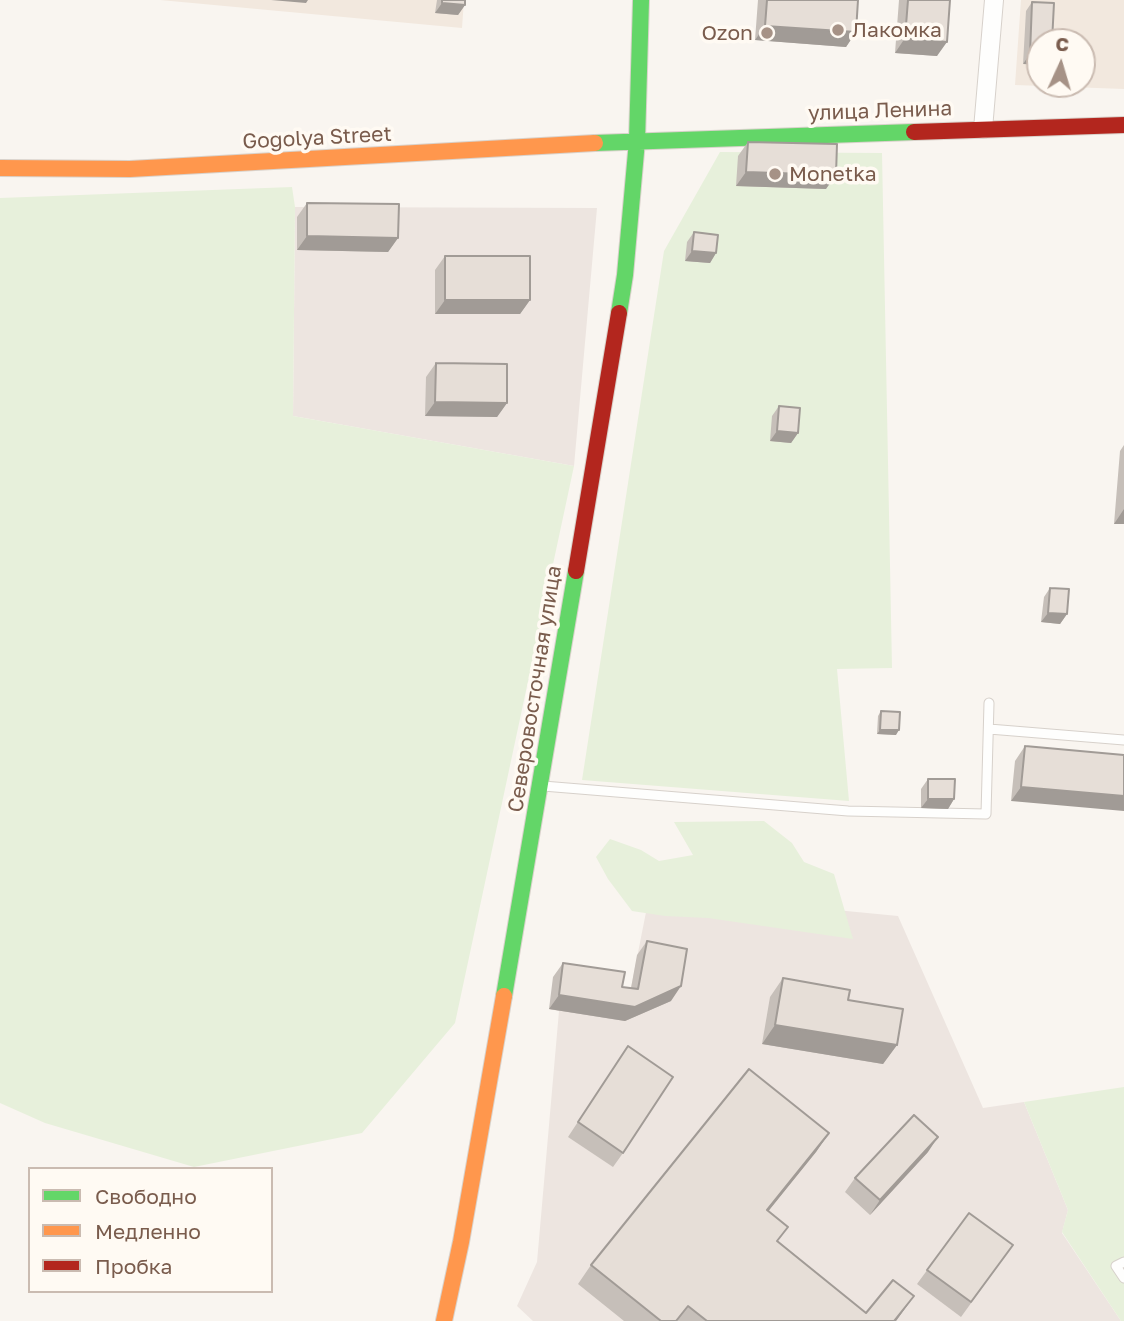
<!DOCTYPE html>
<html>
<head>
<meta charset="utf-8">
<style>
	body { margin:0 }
	#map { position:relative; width:1124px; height:1321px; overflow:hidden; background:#f9f5f0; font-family:"Golos Text",sans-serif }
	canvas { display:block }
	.legend { position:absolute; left:28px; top:1167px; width:245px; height:126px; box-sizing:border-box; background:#fffaf3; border:2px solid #cabbb1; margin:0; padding:9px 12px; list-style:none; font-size:21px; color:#7a5c4d }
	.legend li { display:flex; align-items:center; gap:14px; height:35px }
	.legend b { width:35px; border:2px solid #cabbb1 }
	.north { position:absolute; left:1026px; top:28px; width:70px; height:70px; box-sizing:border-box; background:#fffaf3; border:2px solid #cabbb1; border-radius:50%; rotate:4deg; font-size:19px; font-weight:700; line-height:28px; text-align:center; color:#7a5c4d }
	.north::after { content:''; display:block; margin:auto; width:24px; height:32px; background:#a69286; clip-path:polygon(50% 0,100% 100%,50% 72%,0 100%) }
</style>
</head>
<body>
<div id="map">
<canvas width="1124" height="1321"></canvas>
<ul class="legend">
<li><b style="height:9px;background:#63d668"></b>Свободно</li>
<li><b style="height:9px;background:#ff974d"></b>Медленно</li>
<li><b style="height:9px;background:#b3261e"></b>Пробка</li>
</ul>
<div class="north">С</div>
</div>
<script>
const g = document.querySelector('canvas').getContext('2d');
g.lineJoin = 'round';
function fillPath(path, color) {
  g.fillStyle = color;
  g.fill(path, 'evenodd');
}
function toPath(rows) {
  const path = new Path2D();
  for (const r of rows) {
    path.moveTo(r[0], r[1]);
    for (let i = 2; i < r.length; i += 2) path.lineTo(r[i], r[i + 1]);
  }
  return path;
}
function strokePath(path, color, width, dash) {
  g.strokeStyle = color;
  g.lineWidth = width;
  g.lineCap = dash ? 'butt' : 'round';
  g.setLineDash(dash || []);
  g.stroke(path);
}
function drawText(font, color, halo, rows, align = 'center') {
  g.font = font + ' "Golos Text",sans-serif';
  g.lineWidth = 7;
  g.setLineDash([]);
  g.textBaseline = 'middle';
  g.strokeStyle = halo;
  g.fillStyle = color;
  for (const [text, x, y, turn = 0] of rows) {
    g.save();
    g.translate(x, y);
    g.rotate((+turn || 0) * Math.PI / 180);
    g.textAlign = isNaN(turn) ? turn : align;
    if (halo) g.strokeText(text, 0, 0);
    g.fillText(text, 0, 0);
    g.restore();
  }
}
fillPath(toPath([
	[160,0,464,0,462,28],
	[1021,0,1124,0,1124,89,1015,85],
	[1040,42,1082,42,1082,84,1040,84]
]), '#f2e8de');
fillPath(toPath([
	[295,207,597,208,574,466,293,416],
	[650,892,898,916,983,1108,1024,1102,1068,1210,1062,1233,1121,1321,533,1321,517,1306,537,1262,559,1011,549,1009,628,1003]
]), '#ede5e0');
fillPath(toPath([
	[720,152,882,153,892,668,837,669,849,801,582,780,664,251],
	[292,187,295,207,293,416,574,466,455,1023,362,1133,194,1167,45,1123,0,1103,0,198],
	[764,821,792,843,804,862,834,874,853,939,708,918,665,916,632,911,608,879,596,857,610,839,641,850,659,861,693,855,674,822],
	[1124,1087,1124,1321,1121,1321,1062,1232,1068,1210,1024,1102]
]), '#e7f0db');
const lane = toPath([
	[989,729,1124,740],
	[543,786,848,811,986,814,989,703],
	[1124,1262,1116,1266,1124,1278]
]);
const street = toPath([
	[983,129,994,0]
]);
const fast = toPath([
	[595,143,914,132],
	[619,313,625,275,637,141,641,0],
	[504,996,576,571]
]);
const slow = toPath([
	[0,168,130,169,595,143],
	[444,1321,461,1242,504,996]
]);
const jam = toPath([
	[914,132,1124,125],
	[576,571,619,313]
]);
strokePath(lane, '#d7d1cb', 11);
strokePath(street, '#d7d1cb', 20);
strokePath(fast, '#d9d2cb', 18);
strokePath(slow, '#d9d2cb', 18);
strokePath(jam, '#d9d2cb', 18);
strokePath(lane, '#fefefd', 9);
strokePath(street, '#fefefd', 18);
strokePath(fast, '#63d668', 16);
strokePath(slow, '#ff974d', 16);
strokePath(jam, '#b3261e', 16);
fillPath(toPath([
	[437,0,465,0,465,5,458,15,435,13],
	[758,0,858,0,856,32,846,47,755,40],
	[899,0,950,0,937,56,895,53],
	[1032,2,1052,42,1023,64,1026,11],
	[748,142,826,189,736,186,738,156],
	[307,203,398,238,388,252,297,250,297,217],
	[694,232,716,253,710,263,685,261,687,242],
	[445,256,530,300,520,314,435,314,435,270],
	[436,363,507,403,497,417,425,416,426,377],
	[779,406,798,433,791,443,770,441,772,416],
	[1124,445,1124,524,1114,524,1120,451],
	[1050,588,1067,614,1060,624,1041,622,1044,597],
	[881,711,896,735,877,734,878,716],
	[1025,746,1124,755,1011,801,1015,761],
	[928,779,954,799,948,809,921,808,921,789],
	[647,941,671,1001,625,1021,549,1009,553,977,563,963,622,987,631,988,637,955],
	[783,978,848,1000,897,1045,883,1064,762,1044,770,997],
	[618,1061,623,1153,613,1167,568,1137],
	[829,1133,816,1152,768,1211,778,1241,866,1313,914,1296,896,1321,624,1321,578,1284,591,1265],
	[928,1152,870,1215,845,1192,855,1178],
	[969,1213,1013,1245,961,1317,917,1284]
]), '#c6bfb9');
fillPath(toPath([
	[271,0,308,0,306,3],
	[442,3,465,5,458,15,435,13],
	[765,26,856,32,846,47,755,40],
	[905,38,947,42,937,56,895,53],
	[1030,54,1040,55,1040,65,1023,64],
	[746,172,836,175,826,189,736,186],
	[307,236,398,238,388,252,297,250],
	[692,251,716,253,710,263,685,261],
	[445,300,530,300,520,314,435,314],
	[435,402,507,403,497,417,425,416],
	[777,431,798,433,791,443,770,441],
	[1124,509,1124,524,1114,524],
	[1048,613,1067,614,1060,624,1041,622],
	[880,730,899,730,896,735,877,734],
	[1021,787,1124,796,1124,811,1011,801],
	[928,799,954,799,948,809,921,808],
	[681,986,671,1001,625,1021,549,1009,559,995],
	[775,1025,897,1045,883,1064,762,1044],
	[829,1133,816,1152,754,1229,767,1210],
	[938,1137,928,1152,870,1215,880,1200],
	[914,1296,896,1321,894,1321]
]), '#a19b96');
const building = toPath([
	[442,0,465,0,465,5,442,3,442,0],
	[767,0,858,0,856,32,765,26,767,0],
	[908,0,950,0,947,42,905,38,908,0],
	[1032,2,1054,3,1052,42,1040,42,1040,55,1030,54,1032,2],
	[748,142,837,144,836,175,746,172,748,142],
	[307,203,399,204,398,238,307,236,307,203],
	[694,232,718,235,716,253,692,251,694,232],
	[445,256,530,256,530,300,445,300,445,256],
	[436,363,507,364,507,403,435,402,436,363],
	[779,406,800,408,798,433,777,431,779,406],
	[1050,588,1069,589,1067,614,1048,613,1050,588],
	[881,711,900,712,899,730,880,730,881,711],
	[1025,746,1124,755,1124,796,1021,787,1025,746],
	[928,779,955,779,954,799,928,799,928,779],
	[647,941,687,949,681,986,635,1007,559,995,563,963,625,972,622,987,638,989,647,941],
	[783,978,850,990,848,1000,903,1009,897,1045,775,1025,783,978],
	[628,1046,673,1077,623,1153,578,1122,628,1046],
	[749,1069,829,1133,767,1210,788,1227,777,1241,866,1313,893,1280,914,1296,894,1321,707,1321,688,1306,676,1321,661,1321,591,1265,749,1069],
	[914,1115,938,1137,880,1200,855,1178,914,1115],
	[969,1213,1013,1245,971,1302,927,1270,969,1213]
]);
fillPath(building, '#e6ded7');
strokePath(building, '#a19b96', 2);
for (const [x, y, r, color] of [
	[838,30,7,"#a69286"],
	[767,33,7,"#a69286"],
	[775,174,7,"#a69286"]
]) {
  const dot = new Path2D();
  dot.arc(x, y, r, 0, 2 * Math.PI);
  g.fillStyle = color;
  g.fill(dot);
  strokePath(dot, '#fffaf3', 2.5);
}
drawText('21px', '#7a5c4d', '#fffaf3', [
	["Лакомка",852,30],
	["Ozon",753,33,"right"],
	["Monetka",789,174]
], 'left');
drawText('21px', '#7a5c4d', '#fffaf3', [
	["улица Ленина",880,111,-2],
	["Gogolya Street",317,138,-3],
	["Северовосточная улица",535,689,-81]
]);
</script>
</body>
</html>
